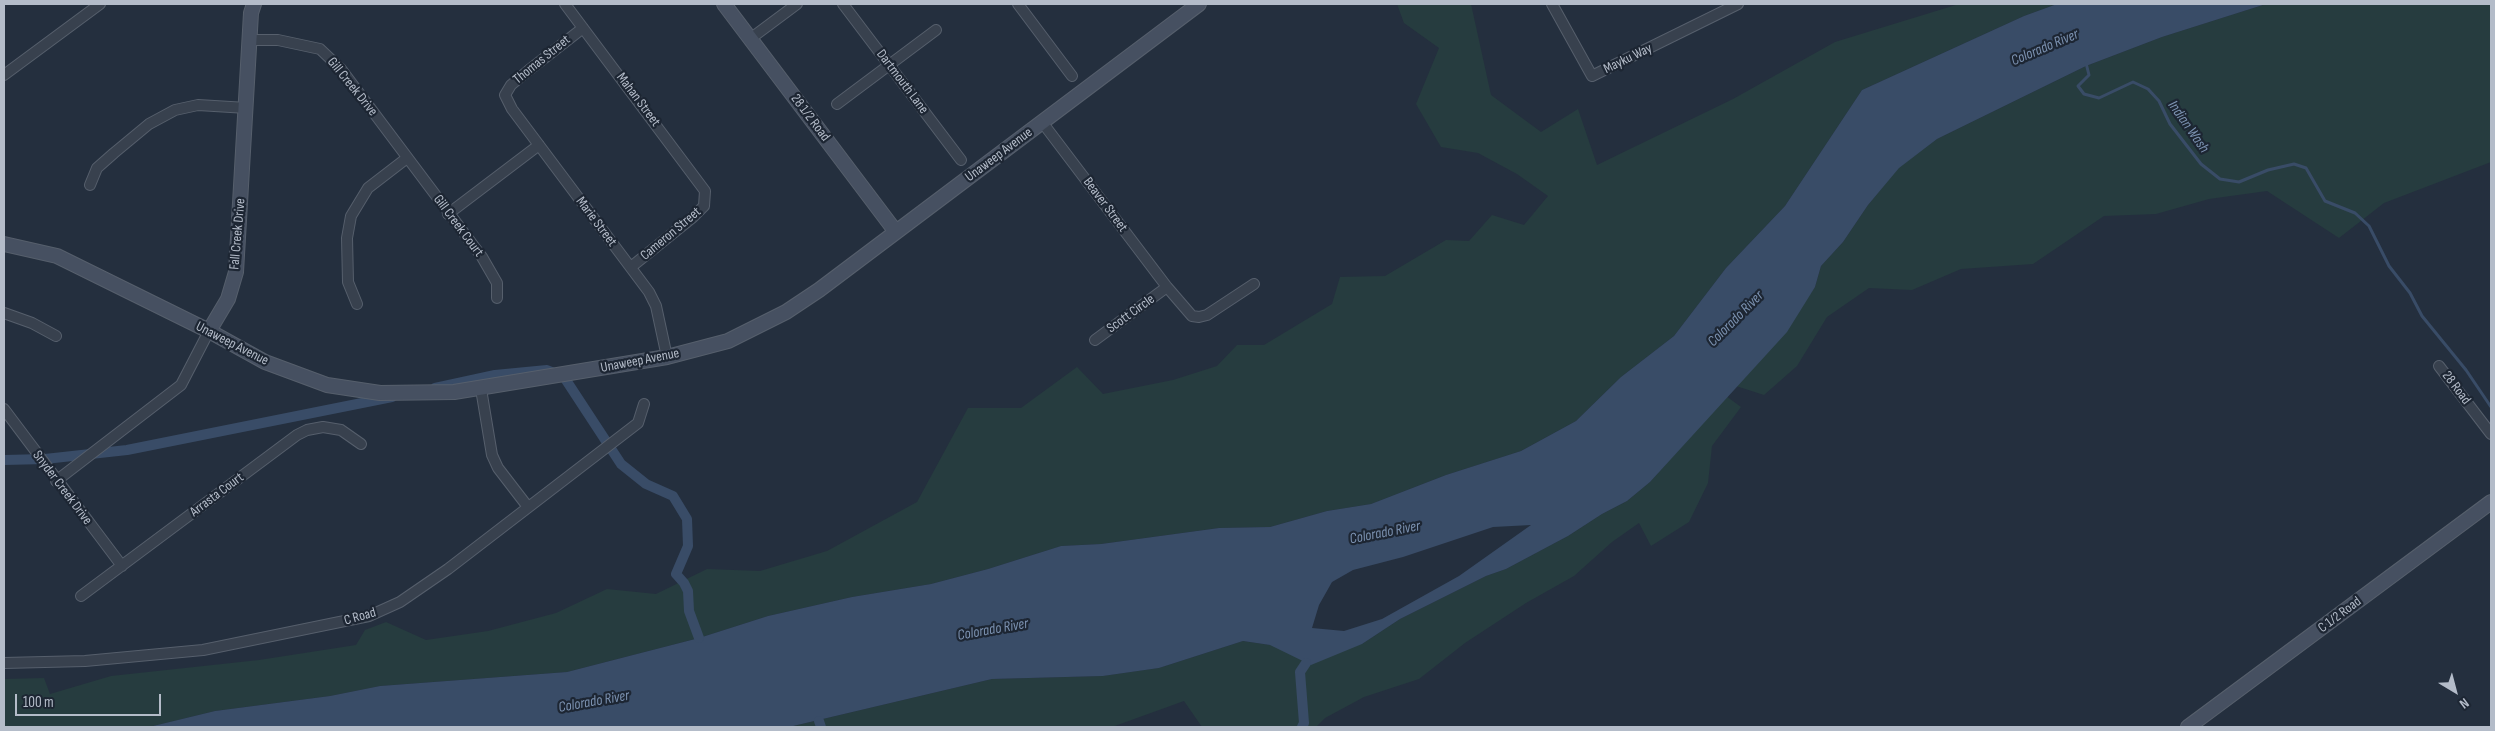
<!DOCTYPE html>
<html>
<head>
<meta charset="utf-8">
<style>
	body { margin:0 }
	#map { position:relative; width:2495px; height:731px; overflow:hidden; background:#242f3e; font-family:"Sofia Sans Condensed",sans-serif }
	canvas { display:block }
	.frame { position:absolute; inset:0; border:5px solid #b4bcc9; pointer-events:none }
	.north { position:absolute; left:2430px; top:666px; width:50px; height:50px; -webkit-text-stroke:4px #1d2633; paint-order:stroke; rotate:143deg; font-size:14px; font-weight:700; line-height:20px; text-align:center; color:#b4bcc9 }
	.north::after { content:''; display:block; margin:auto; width:18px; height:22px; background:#b4bcc9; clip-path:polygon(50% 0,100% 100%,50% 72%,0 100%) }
	.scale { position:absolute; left:15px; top:694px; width:146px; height:22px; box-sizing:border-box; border:2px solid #b4bcc9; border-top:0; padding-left:6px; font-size:15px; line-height:18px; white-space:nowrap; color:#b4bcc9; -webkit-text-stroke:4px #1d2633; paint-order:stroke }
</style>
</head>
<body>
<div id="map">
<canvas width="2495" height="731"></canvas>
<div class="frame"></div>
<div class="north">N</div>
<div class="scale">100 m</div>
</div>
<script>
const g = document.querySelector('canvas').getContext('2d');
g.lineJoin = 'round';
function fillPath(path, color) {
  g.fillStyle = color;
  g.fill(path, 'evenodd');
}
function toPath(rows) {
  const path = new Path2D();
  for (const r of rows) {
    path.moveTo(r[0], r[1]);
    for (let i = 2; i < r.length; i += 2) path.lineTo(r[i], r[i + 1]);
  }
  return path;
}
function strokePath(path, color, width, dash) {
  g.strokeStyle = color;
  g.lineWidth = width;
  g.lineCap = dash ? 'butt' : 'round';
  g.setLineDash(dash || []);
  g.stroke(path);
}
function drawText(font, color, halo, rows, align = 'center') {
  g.font = font + ' "Sofia Sans Condensed",sans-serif';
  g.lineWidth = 4.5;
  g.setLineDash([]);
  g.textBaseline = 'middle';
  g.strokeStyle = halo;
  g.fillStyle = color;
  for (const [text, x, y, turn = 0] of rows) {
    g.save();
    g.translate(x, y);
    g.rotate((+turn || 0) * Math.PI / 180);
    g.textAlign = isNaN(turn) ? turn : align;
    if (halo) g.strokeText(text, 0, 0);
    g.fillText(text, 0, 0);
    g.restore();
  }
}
fillPath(toPath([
	[1397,4,1471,4,1491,95,1541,132,1578,109,1597,165,1733,99,1835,42,1959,4,2057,4,2024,16,1862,90,1785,206,1726,268,1674,336,1621,377,1576,421,1521,451,1446,475,1371,504,1327,511,1270,527,1219,528,1101,544,1061,546,988,569,931,584,852,597,768,616,699,638,567,672,380,686,330,696,215,711,149,727,4,727,4,679,44,678,50,694,111,676,259,660,356,645,365,630,386,622,426,640,488,631,556,613,607,589,656,594,707,569,760,571,827,551,917,502,968,408,1021,408,1077,367,1103,394,1173,380,1217,366,1237,345,1264,345,1332,304,1340,277,1385,276,1446,240,1469,241,1492,215,1524,225,1548,196,1517,174,1478,153,1441,147,1416,104,1439,48,1404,23],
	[2266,4,2491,4,2491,162,2384,203,2339,238,2267,191,2209,199,2156,214,2104,216,2033,264,1961,269,1912,290,1869,288,1827,317,1797,366,1764,395,1736,386,1757,364,1815,287,1821,266,1843,242,1868,205,1899,167,1937,139,2086,66,2162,37],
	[1726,396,1741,407,1712,446,1708,483,1689,522,1651,546,1639,523,1612,542,1574,576,1526,603,1465,643,1419,679,1364,697,1325,718,1316,727,1202,727,1184,701,1112,727,789,727,992,679,1103,676,1159,668,1243,641,1270,645,1362,644,1400,619,1486,576,1506,569,1568,536,1602,514,1627,501,1650,482]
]), '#263c3f');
fillPath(toPath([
	[2057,4,2266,4,2162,37,2086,66,1937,139,1899,168,1868,205,1843,242,1821,266,1815,287,1787,332,1650,482,1627,501,1602,514,1568,536,1506,569,1486,576,1400,619,1362,644,1311,665,1270,645,1243,641,1159,668,1103,676,992,679,789,727,149,727,215,711,330,696,380,686,567,672,699,638,768,616,852,597,931,584,988,569,1061,546,1101,544,1219,528,1270,527,1327,511,1371,504,1446,475,1521,451,1576,421,1621,377,1674,336,1726,268,1785,206,1862,90,2024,16],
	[1531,525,1459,576,1382,619,1344,631,1312,628,1319,605,1332,582,1353,570,1403,557,1493,527]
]), '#394c67');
strokePath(toPath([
	[2086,63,2089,75,2078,86,2084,94,2099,98,2133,82,2148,89,2159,101,2170,124,2201,164,2220,179,2239,182,2268,170,2294,164,2306,168,2325,201,2355,213,2369,226,2389,266,2410,293,2422,316,2466,370,2491,407]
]), '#394c67', 3);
strokePath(toPath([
	[435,388,495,375,547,370,564,377,621,464,646,484,673,496,687,519,688,546,676,574,684,583,688,591,689,611,699,638],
	[4,460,45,459,127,450,392,397],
	[819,721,821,727],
	[1302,727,1304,723,1300,672,1306,663]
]), '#394c67', 10);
const street = toPath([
	[565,4,705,191,704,206,693,217,631,267],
	[843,4,961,160],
	[1018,4,1072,76],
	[1552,4,1592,76,1738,4],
	[583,28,529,70,511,85,505,95,512,109,649,292,656,306,667,357],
	[750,39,797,4],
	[251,40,278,40,320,49,341,69,482,257,497,283,497,298],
	[4,75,100,4],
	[837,104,936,30],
	[1042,122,1167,287,1192,316,1199,317,1207,315,1254,284],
	[90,185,97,168,114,153,149,124,175,110,198,105,247,108],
	[448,214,539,145],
	[357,304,348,282,347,238,351,216,368,188,407,158],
	[4,313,32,323,56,336],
	[1095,340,1167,287],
	[2439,366,2491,434],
	[481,389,492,455,498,468,528,507],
	[4,409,122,566],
	[56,481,181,385,209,331],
	[81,596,297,435,307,430,323,427,341,430,361,444],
	[4,663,85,661,203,650,369,616,400,602,448,569,638,423,644,404]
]);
const secondary = toPath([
	[724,4,896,232],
	[4,244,57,256,209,331,265,362,327,385,380,393,454,392,667,357,728,341,786,312,819,290,1199,4],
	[209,331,228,299,236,272,251,13,254,4],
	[2188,727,2491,502]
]);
strokePath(street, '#565f6c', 12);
strokePath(secondary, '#565f6c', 16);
strokePath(street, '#38414e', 10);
strokePath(secondary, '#465061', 14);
drawText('14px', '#b4bcc9', '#1d2633', [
	["Mayku Way",1628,59,-26],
	["Thomas Street",542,60,-39],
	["Dartmouth Lane",902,82,53],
	["Gill Creek Drive",352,87,51],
	["Mahan Street",638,100,53],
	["28 1/2 Road",810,118,53],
	["Unaweep Avenue",999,155,-37],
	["Beaver Street",1105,205,53],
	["Marie Street",596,222,53],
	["Gill Creek Court",458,226,53],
	["Fall Creek Drive",238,234,-85],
	["Cameron Street",671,234,-40],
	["Scott Circle",1131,314,-36],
	["Unaweep Avenue",232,344,27],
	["Unaweep Avenue",640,361,-11],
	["28 Road",2456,388,53],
	["Snyder Creek Drive",62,488,53],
	["Arrasta Court",217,495,-37],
	["C 1/2 Road",2340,615,-37],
	["C Road",360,617,-16]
]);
drawText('italic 15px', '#7c92b1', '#1d2633', [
	["Colorado River",2045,48,-23],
	["Indian Wash",2188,127,55],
	["Colorado River",1736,319,-45],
	["Colorado River",1385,533,-11],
	["Colorado River",993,630,-10],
	["Colorado River",594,702,-10]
]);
</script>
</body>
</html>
